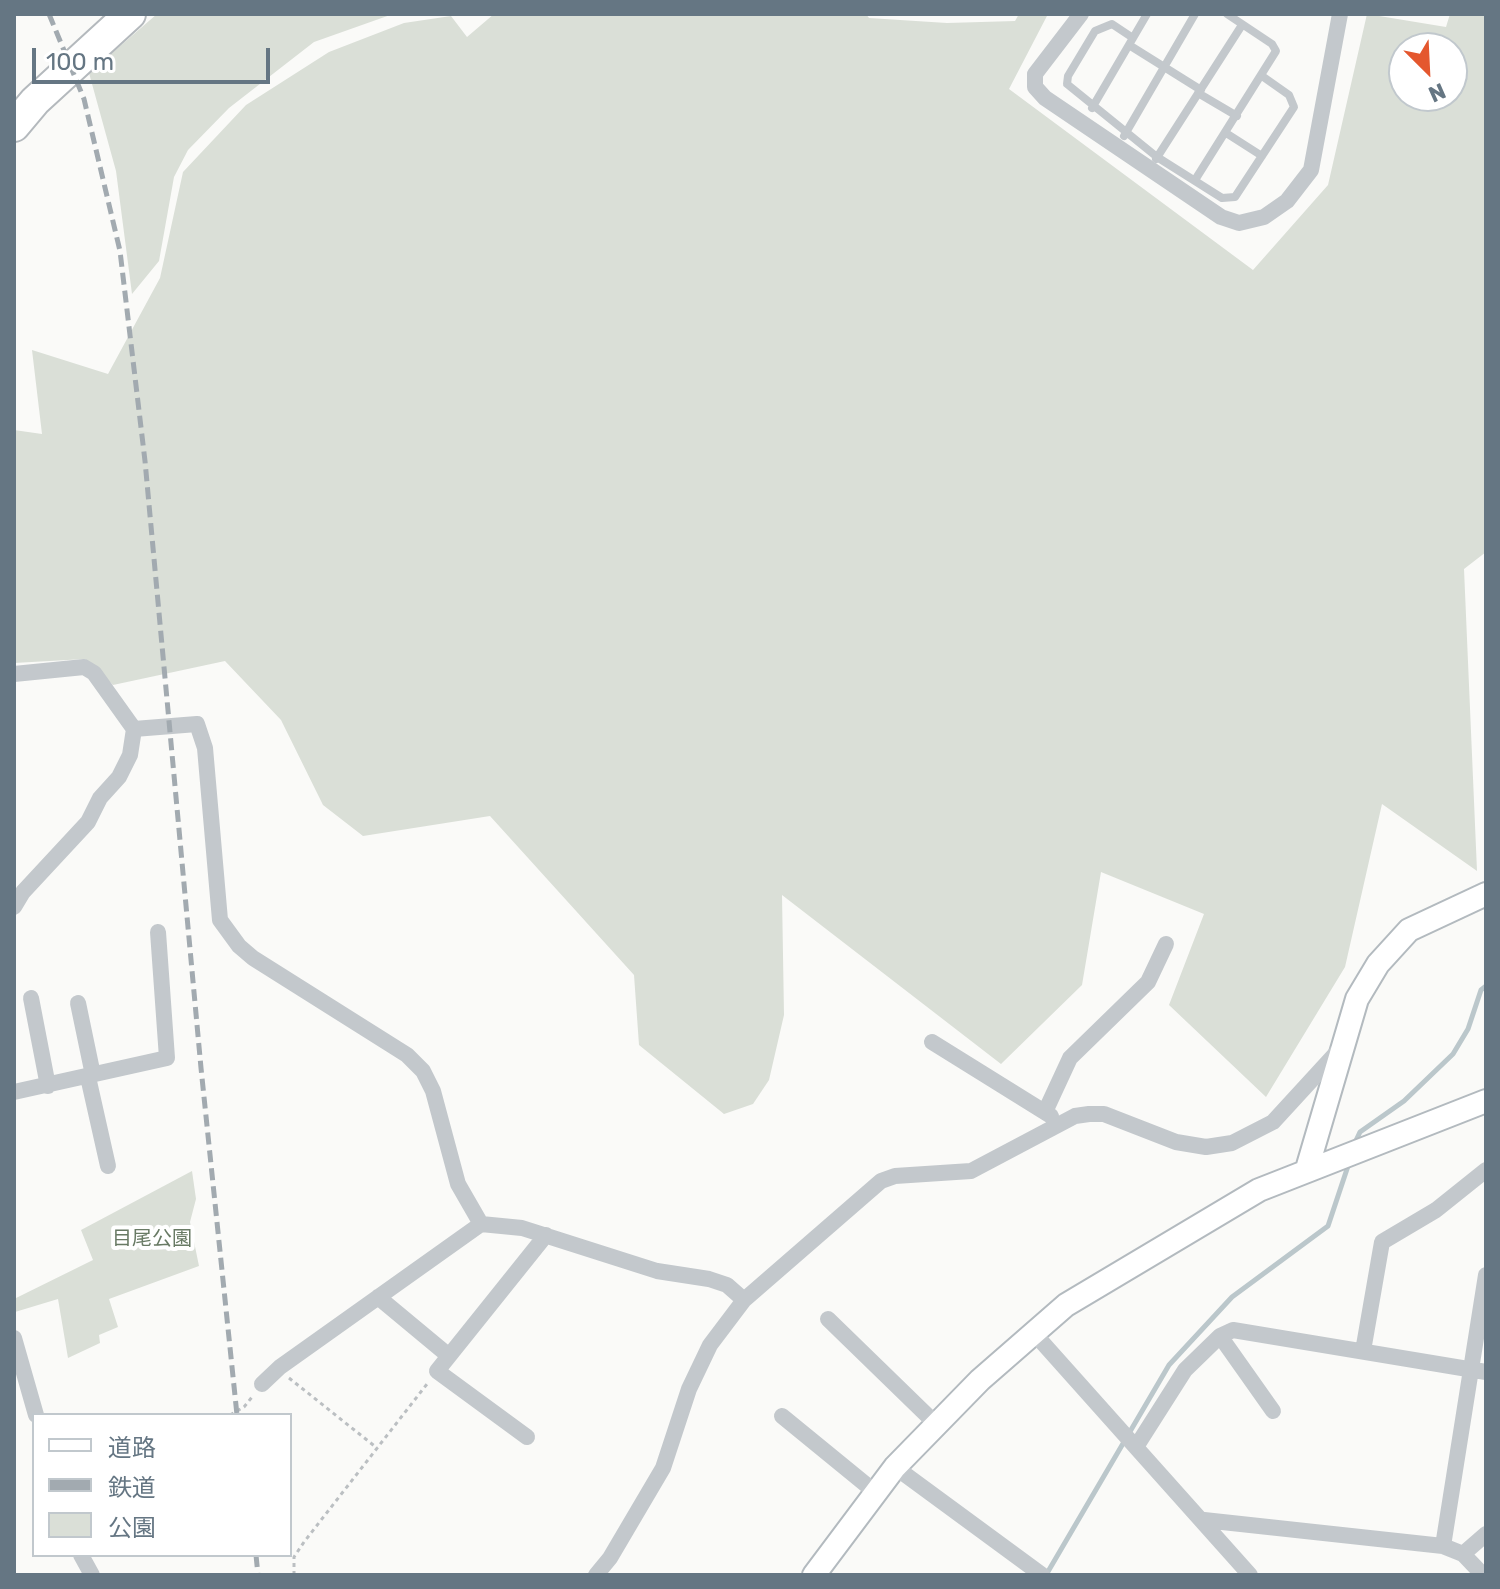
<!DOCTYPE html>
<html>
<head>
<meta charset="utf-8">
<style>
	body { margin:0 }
	#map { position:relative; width:1500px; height:1589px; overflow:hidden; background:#fafaf8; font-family:Rubik,"Noto Sans JP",sans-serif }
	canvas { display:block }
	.frame { position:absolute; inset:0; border:16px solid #657683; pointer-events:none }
	.legend { position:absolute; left:32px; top:1413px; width:260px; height:144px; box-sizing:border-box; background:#fff; border:2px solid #c1c8cd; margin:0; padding:10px 14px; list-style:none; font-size:24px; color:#657683 }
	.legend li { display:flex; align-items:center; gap:16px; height:40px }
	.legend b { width:40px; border:2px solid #c1c8cd }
	.north { position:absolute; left:1388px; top:32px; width:80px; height:80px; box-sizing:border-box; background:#fff; border:2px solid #c1c8cd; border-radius:50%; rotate:156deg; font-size:22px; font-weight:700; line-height:32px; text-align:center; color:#657683 }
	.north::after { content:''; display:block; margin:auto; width:28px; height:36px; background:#e4572e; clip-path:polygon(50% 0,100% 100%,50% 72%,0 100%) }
	.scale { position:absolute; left:32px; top:48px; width:238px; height:36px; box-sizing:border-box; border:4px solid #657683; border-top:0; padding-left:10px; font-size:24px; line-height:28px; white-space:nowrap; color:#657683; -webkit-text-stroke:6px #fff; paint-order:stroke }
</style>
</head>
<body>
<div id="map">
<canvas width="1500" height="1589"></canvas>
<div class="frame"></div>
<ul class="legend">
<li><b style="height:10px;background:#fff"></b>道路</li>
<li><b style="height:10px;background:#a2aab0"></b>鉄道</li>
<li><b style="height:22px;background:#dadfd7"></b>公園</li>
</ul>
<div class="north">N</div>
<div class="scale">100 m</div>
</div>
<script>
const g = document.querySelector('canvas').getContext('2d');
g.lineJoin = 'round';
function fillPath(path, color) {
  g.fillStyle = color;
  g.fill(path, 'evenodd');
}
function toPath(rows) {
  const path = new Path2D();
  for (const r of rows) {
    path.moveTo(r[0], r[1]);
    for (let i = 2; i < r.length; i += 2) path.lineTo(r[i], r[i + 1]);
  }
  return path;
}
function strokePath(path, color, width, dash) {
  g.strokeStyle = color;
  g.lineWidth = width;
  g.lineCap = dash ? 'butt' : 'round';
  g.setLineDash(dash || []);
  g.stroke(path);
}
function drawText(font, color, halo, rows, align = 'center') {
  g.font = font + ' Rubik,"Noto Sans JP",sans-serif';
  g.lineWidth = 8;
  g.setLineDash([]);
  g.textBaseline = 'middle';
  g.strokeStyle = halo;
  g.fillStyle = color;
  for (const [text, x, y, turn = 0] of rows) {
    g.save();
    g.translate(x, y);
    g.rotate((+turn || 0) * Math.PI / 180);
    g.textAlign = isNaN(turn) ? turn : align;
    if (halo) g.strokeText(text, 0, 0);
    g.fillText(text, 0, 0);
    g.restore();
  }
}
fillPath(toPath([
	[157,14,393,14,314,42,229,108,188,150,174,177,159,261,132,294,116,171,89,73],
	[494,14,866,14,869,18,947,23,1015,21,1019,14,1048,14,1009,89,1253,270,1328,185,1367,14,1446,27,1450,14,1486,14,1486,552,1464,569,1477,871,1382,804,1345,967,1266,1097,1169,1005,1204,914,1101,872,1082,985,1001,1064,782,895,784,1015,769,1080,753,1104,724,1114,639,1045,634,975,490,816,363,836,323,805,281,720,225,661,113,685,85,659,14,663,14,430,42,434,32,350,108,374,160,278,183,172,246,105,329,52,404,23,451,16,467,37],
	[1404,48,1452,48,1452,96,1404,96],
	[192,1171,196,1199,190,1222,199,1266,109,1299,118,1327,99,1335,100,1343,68,1358,58,1299,15,1312,14,1299,93,1260,81,1230]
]), '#dadfd7');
strokePath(toPath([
	[1353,1147,1360,1132,1404,1101,1453,1054,1468,1029,1481,990,1486,986],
	[1046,1575,1169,1365,1232,1297,1328,1226,1350,1160]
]), '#bbc7cb', 5);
const secondary = toPath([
	[1307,1169,1357,999,1378,964,1409,930,1486,894],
	[814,1575,895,1467,980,1380,1066,1305,1259,1190,1486,1101]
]);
const highway = toPath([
	[14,126,35,101,130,14]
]);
strokePath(secondary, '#b3babf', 26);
strokePath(highway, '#b4b9bd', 34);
strokePath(toPath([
	[289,1378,377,1448],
	[230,1415,244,1407,252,1397],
	[294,1575,294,1557,304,1542,427,1384]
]), '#bbbfc2', 3, [4, 4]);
strokePath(toPath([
	[1133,38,1112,24,1095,31,1068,76,1067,84,1157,157,1222,198,1235,197,1294,107,1289,95,1262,76],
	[1129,45,1201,90],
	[1198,93,1237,116],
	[1092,108,1147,14],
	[1226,133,1262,156],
	[1124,136,1195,14],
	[1156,159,1242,25],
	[1195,180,1276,51,1272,44,1227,14]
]), '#c3c8cc', 8);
strokePath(toPath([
	[1081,14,1035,74,1035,87,1045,98,1221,217,1239,223,1264,217,1287,201,1311,170,1340,14],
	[14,674,84,667,94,673,134,729,130,755,119,777,100,798,88,822,23,892,14,907],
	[134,729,197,724,205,748,220,920,239,946,253,958,407,1055,423,1071,433,1091,458,1184,481,1224,522,1228,657,1271,709,1279,727,1285,744,1300],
	[31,998,48,1086],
	[78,1003,93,1075],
	[932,1042,1051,1116],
	[88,1077,108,1166],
	[14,1092,167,1058,158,932],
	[1045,1112,1070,1058,1148,982,1166,944],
	[378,1297,449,1356],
	[828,1319,936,1424],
	[1033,1332,1250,1575],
	[1220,1336,1273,1411],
	[14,1338,36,1415],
	[1363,1351,1382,1242,1436,1210,1486,1170],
	[262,1384,280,1367,481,1224],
	[782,1416,875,1492],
	[527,1437,437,1371,546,1235],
	[1136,1447,1185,1370,1220,1336,1233,1330,1486,1372],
	[895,1467,1042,1575],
	[1204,1520,1443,1546,1463,1554,1483,1575],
	[1443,1546,1486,1275],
	[1463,1554,1486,1534],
	[81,1555,92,1575],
	[596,1575,610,1558,663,1468,689,1389,710,1345,744,1300,881,1181,895,1176,971,1171,1075,1116,1089,1114,1104,1114,1176,1142,1206,1147,1232,1143,1273,1122,1340,1049]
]), '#c3c8cc', 16);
strokePath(secondary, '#fff', 22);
strokePath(highway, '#fff', 30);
strokePath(toPath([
	[49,14,84,99,120,251,145,461,201,1068,237,1415],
	[256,1555,258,1575]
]), '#a2aab0', 5, [12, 6]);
drawText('20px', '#687a64', '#fff', [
	["目尾公園",152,1239]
]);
</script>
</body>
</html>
